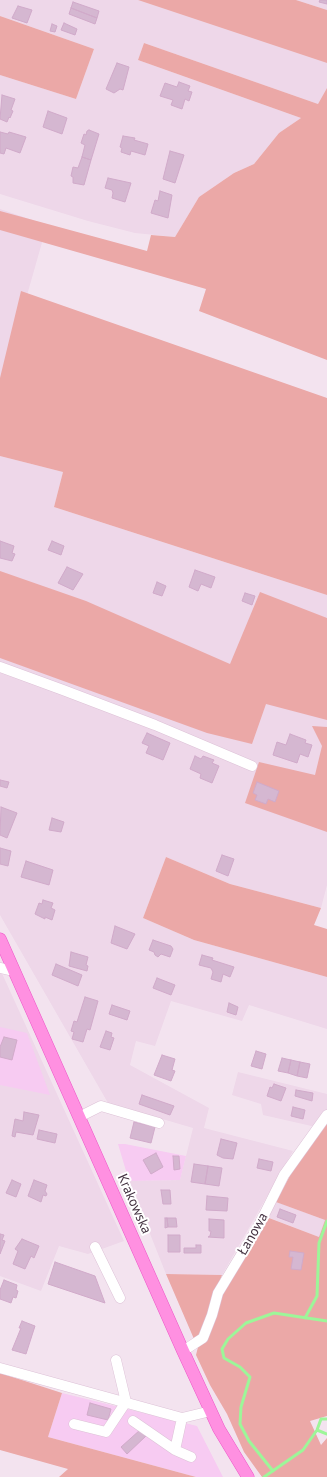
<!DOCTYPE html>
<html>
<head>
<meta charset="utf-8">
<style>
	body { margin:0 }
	canvas { display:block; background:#f3e3ef }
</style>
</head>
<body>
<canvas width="327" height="1477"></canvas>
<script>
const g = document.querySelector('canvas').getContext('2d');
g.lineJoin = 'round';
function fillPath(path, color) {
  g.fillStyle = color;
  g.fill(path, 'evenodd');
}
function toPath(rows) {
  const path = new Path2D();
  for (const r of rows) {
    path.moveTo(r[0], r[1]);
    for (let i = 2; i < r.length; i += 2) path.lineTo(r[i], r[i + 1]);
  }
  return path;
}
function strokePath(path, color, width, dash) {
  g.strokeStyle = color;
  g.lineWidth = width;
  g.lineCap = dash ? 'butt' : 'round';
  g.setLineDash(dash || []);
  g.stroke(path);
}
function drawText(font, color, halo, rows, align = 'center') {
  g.font = font + ' "PT Sans",sans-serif';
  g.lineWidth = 4;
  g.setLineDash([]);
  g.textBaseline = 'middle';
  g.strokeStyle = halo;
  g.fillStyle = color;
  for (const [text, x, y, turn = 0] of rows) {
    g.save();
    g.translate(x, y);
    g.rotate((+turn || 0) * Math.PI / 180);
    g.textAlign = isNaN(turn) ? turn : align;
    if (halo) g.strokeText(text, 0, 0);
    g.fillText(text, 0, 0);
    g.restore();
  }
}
fillPath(toPath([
	[0,0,138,0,327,63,327,88,318,104,144,43,138,60,301,118,279,133,254,164,234,173,199,197,175,237,135,233,88,221,0,194,0,75,76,99,94,49,0,16],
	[296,0,327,0,327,10],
	[0,209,47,225,0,390],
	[0,456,63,472,54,507,327,595,327,885,321,908,230,884,166,857,143,918,194,940,327,977,327,1029,249,1005,242,1021,171,1001,155,1046,136,1041,130,1065,209,1108,204,1128,293,1151,222,1275,166,1274,129,1181,180,1180,193,1128,108,1103,0,915],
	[0,969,124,1241,88,1254,59,1246,41,1291,0,1276],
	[238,1072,327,1094,327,1117,316,1127,263,1115,261,1104,232,1095],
	[274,1201,325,1220,319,1237,267,1217]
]), '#eed7e9');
fillPath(toPath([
	[0,1027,27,1033,50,1095,0,1085],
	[118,1144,125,1144,186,1156,180,1180,129,1181],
	[62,1393,197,1426,223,1477,196,1477,48,1437]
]), '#f7cbf2');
fillPath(toPath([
	[138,0,296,0,327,10,327,63],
	[0,16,94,49,76,99,0,75],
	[144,43,318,104,327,88,327,360,199,311,206,289,0,230,0,211,147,251,151,235,175,237,199,197,234,173,254,164,279,133,301,118,138,60],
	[21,291,327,398,327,595,54,507,63,472,0,456,0,378],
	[0,571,86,601,230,664,260,592,327,618,327,720,266,704,252,744,207,733,0,658],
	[312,726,327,727,327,832,245,803,259,762,315,775,322,746],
	[166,857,230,884,321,908,314,925,327,929,327,977,194,940,143,918],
	[327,1122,327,1416,310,1421,321,1445,327,1438,327,1477,262,1477,244,1452,227,1414,210,1385,196,1355,198,1347,220,1294,269,1218,319,1237,325,1220,276,1202,295,1166],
	[166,1274,222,1275,203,1328,198,1336,194,1339],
	[0,1373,62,1393,48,1437,196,1477,59,1477,68,1469,0,1450]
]), '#eba8a7');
strokePath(toPath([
	[305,1318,317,1296,319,1243,327,1221],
	[317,1430,327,1434],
	[273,1471,249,1441,240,1424,241,1407,250,1377,240,1367,224,1358,222,1349,228,1339,246,1323,274,1313,327,1321],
	[264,1477,303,1450,317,1430,321,1419,327,1419]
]), '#9df699', 3);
const building = toPath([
	[320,0,327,0,327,4,319,2,320,0],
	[73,2,99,11,97,18,71,8,73,2],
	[18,6,32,10,27,23,12,18,18,6],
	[71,8,97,18,95,24,69,14,71,8],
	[64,23,77,29,75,35,61,30,64,23],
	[52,24,57,26,55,32,50,31,52,24],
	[117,63,129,67,123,90,120,89,114,93,106,89,117,63],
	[179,82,190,86,188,91,192,92,189,101,185,99,182,109,171,105,173,100,160,96,165,83,177,87,179,82],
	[2,95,15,99,11,110,13,111,10,118,9,117,7,122,0,119,2,95],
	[48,111,67,118,62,134,43,127,48,111],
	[89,130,99,134,91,160,82,157,85,145,81,143,84,134,86,135,87,131,89,130],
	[0,132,8,134,9,132,26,137,20,153,6,148,4,154,0,153,0,132],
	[123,136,135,138,134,140,148,144,145,155,131,151,130,155,121,152,122,148,120,147,123,136],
	[170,151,184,155,175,183,163,179,170,151],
	[82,157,91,160,84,185,73,183,73,177,71,176,73,167,78,168,82,157],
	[108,178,131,183,125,202,112,198,113,193,112,190,105,188,108,178],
	[160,191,172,195,168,218,151,213,155,200,158,201,160,191],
	[0,541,14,546,12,553,15,554,12,561,0,558,0,541],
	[52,541,64,546,61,555,48,550,52,541],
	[67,567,83,574,73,590,58,583,67,567],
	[195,570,215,577,211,588,201,584,198,591,189,587,195,570],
	[157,582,166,586,162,596,153,593,157,582],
	[245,593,255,596,252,605,242,601,245,593],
	[147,733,170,743,163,760,146,753,149,746,142,743,147,733],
	[290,734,306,740,305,743,312,745,308,757,300,754,297,763,273,755,277,742,286,745,290,734],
	[195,756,201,759,203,756,214,760,212,763,219,766,212,783,200,778,201,774,190,769,195,756],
	[0,780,9,782,7,788,0,786,0,780],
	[257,782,279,791,275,802,268,799,266,804,255,800,257,795,253,793,257,782],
	[1,807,17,813,7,838,0,835,1,807],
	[52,818,64,822,61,832,49,830,52,818],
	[0,848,11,851,8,866,0,864,0,848],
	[222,855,234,859,228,876,216,871,222,855],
	[26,861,53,870,49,885,21,877,26,861],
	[43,900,53,903,51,908,55,910,52,920,45,917,45,919,35,914,39,903,42,904,43,900],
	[115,926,135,934,127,949,111,943,115,926],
	[153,940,171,946,173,949,170,957,161,954,158,957,155,955,154,952,149,950,153,940],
	[71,952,88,957,86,965,88,966,87,971,69,966,71,952],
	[202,955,213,958,212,960,234,967,230,977,223,974,221,982,211,979,213,972,211,968,199,965,202,955],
	[56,964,82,975,78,986,52,975,56,964],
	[157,978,175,985,171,995,153,988,157,978],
	[85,997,98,1001,90,1030,87,1029,83,1042,72,1039,74,1032,71,1031,74,1021,77,1022,85,997],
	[229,1003,238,1007,236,1015,227,1012,229,1003],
	[112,1005,130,1011,127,1020,109,1014,112,1005],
	[106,1031,112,1033,111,1037,114,1038,110,1050,100,1047,106,1031],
	[4,1037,17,1040,12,1060,0,1057,0,1047,4,1037],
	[256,1051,266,1054,262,1069,251,1066,256,1051],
	[162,1055,175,1059,172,1070,175,1071,171,1081,154,1075,162,1055],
	[282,1058,291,1060,288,1073,278,1071,282,1058],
	[291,1060,300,1062,297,1076,288,1073,291,1060],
	[300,1062,310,1064,307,1078,297,1076,300,1062],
	[274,1084,286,1088,281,1101,267,1096,270,1087,272,1088,274,1084],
	[296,1090,313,1093,312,1101,295,1096,296,1090],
	[142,1095,174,1106,170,1115,139,1104,142,1095],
	[293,1107,305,1110,303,1119,291,1116,293,1107],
	[24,1112,39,1115,33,1135,16,1132,15,1137,12,1136,15,1119,23,1121,24,1112],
	[134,1122,155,1127,151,1143,130,1138,134,1122],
	[39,1130,57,1134,55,1143,37,1139,39,1130],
	[221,1139,237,1143,233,1159,223,1158,217,1155,221,1139],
	[156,1153,163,1167,151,1174,143,1160,156,1153],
	[173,1156,179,1156,180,1169,174,1170,173,1156],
	[259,1159,273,1162,271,1171,257,1168,259,1159],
	[194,1164,208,1166,205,1184,191,1182,194,1164],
	[208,1166,222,1168,219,1186,205,1184,208,1166],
	[12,1180,21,1184,16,1197,6,1193,12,1180],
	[34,1180,47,1185,45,1191,47,1194,46,1196,43,1195,41,1202,28,1196,34,1180],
	[161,1190,170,1190,171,1204,163,1204,161,1190],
	[207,1196,228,1198,227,1211,206,1210,207,1196],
	[280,1209,296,1215,293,1223,277,1217,280,1209],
	[165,1218,167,1218,168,1227,165,1228,165,1218],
	[167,1218,176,1218,177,1227,168,1227,167,1218],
	[209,1219,224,1220,224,1238,208,1237,210,1236,211,1231,209,1231,209,1219],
	[0,1234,4,1235,2,1240,5,1241,0,1254,0,1234],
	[168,1235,180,1235,180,1252,168,1252,168,1235],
	[22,1239,39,1246,34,1258,31,1256,25,1269,13,1264,18,1251,15,1249,22,1239],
	[196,1245,201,1245,201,1253,184,1253,184,1248,196,1248,196,1245],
	[290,1251,304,1253,301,1270,291,1269,293,1257,289,1257,290,1251],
	[55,1262,95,1276,105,1303,48,1284,55,1262],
	[4,1280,17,1285,16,1290,18,1291,16,1298,13,1297,11,1303,0,1299,0,1290,4,1280],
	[22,1321,35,1326,26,1354,12,1350,21,1328,19,1328,22,1321],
	[90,1403,111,1409,108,1420,87,1415,90,1403],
	[140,1430,146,1436,127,1454,121,1447,140,1430]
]);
fillPath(building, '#d5b7d1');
strokePath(building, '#d1aaca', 1);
const minor = toPath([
	[0,667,63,690,155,725,252,766],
	[0,968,14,971],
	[79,1117,101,1106,159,1123],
	[95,1247,120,1298],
	[183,1351,203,1338,212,1315,218,1293,258,1227,284,1175,327,1115],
	[116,1360,126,1402],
	[0,1368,182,1418,211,1411],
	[182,1418,175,1450,191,1457],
	[133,1421,175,1450],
	[74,1424,106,1432,126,1402]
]);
const major = toPath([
	[0,939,183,1351,219,1429,248,1477]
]);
strokePath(minor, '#ddc2d7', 11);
strokePath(major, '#ed57c7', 13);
strokePath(minor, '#fff', 10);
strokePath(major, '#ff90e1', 12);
drawText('14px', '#453342', '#fff', [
	["Krakowska",134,1204,66],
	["Łanowa",253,1234,-60]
]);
</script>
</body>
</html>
